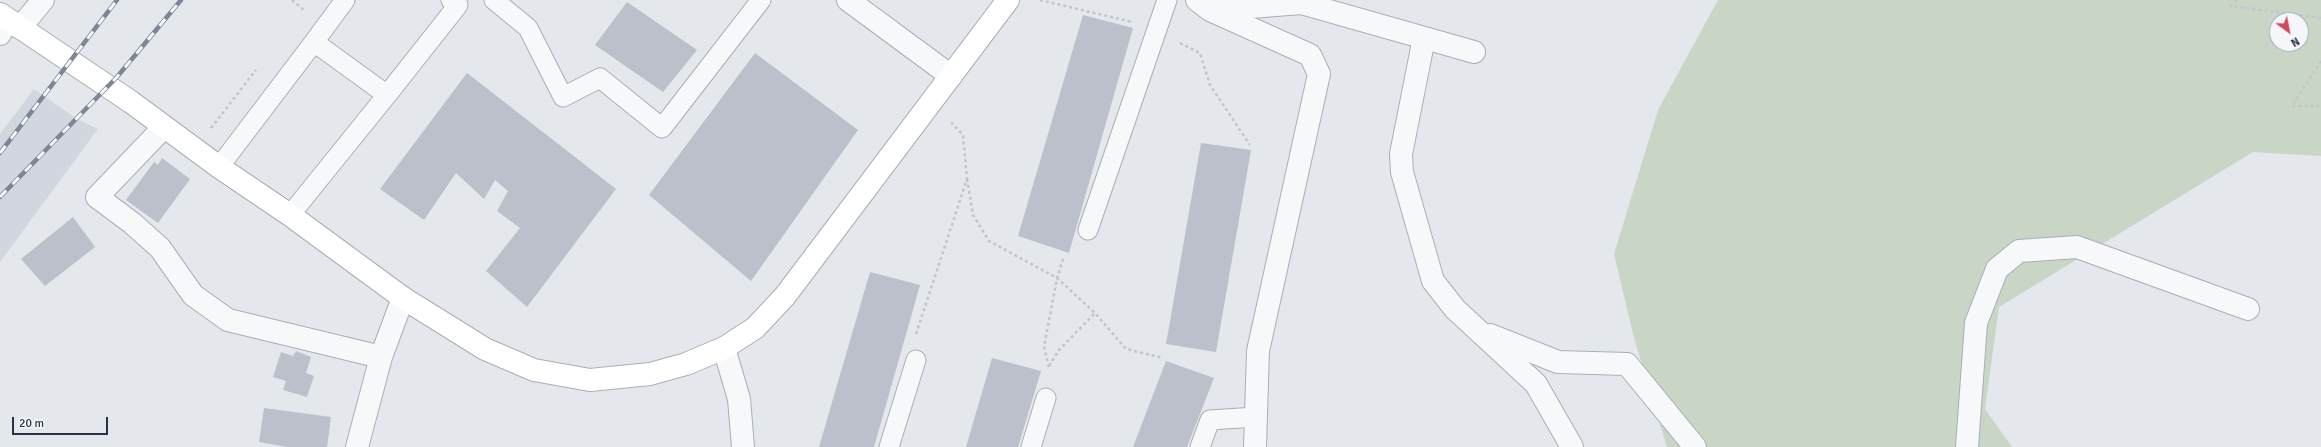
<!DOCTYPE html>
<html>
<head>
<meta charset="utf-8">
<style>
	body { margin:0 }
	#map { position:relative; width:2321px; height:447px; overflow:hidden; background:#e4e7ec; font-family:Signika,sans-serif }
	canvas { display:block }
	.north { position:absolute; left:2269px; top:12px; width:40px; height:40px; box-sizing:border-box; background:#f4f6f9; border:1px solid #a4a8b1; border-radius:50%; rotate:148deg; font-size:11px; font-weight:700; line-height:16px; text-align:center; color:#2b3445 }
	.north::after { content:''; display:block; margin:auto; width:14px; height:18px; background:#d1495b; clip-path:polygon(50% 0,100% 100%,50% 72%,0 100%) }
	.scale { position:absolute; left:12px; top:417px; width:96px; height:18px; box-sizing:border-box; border:2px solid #2b3445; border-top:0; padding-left:5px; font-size:12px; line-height:14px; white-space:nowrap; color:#2b3445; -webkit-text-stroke:3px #f4f6f9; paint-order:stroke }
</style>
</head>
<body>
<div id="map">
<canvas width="2321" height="447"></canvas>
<div class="north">N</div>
<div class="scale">20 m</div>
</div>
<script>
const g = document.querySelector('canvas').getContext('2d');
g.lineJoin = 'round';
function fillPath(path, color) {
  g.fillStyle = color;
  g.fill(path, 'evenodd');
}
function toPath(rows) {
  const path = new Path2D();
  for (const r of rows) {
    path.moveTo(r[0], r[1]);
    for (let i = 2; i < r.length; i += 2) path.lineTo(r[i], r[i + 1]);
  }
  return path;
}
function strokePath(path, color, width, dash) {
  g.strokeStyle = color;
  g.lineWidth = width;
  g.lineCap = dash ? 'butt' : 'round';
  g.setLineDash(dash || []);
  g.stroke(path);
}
fillPath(toPath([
	[34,89,77,119,98,129,0,262,0,134]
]), '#d2d6de');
fillPath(toPath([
	[1718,0,2321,0,2321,156,2253,152,1999,307,1985,409,2012,447,1667,447,1634,338,1614,254,1658,110],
	[2277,20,2301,20,2301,44,2277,44]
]), '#c9d6c5');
fillPath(toPath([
	[627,2,697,50,663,92,595,45],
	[1083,15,1133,28,1069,253,1018,236],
	[755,53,858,130,751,281,649,195],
	[467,73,616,189,527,307,486,271,520,228,497,211,508,191,495,180,484,199,456,173,424,220,380,189],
	[1201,143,1251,150,1216,352,1166,344],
	[162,158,190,179,158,223,126,200,154,162,158,165],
	[73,217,95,247,45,286,21,259],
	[870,272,920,285,874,447,819,447],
	[296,351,311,357,306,373,314,376,307,397,283,390,286,381,273,377,281,352,293,356],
	[992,358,1041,371,1018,447,966,447],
	[1166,361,1214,378,1187,447,1133,447],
	[264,408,331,417,327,447,287,447,259,442]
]), '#bbc0ca');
const lane = toPath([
	[494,0,528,28,563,97,600,78,662,128,761,0],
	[314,42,345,0],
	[387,95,458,5,451,0],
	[219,167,314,42,387,95,290,215],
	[1088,230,1167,0],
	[889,447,916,360],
	[1031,447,1046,398],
	[1200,447,1210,420,1256,417]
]);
const street = toPath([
	[848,0,951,76],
	[1197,0,1210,10,1310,55,1319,74,1258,351,1255,447],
	[1213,10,1301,3,1474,52],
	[20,28,43,0],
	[0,34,8,20],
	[1424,38,1401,154,1402,172,1433,281,1455,309,1536,384,1572,447],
	[164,127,97,197,132,223,160,248,193,295,228,320,381,357],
	[1490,335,1558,362,1627,364,1695,447],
	[724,348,739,399,743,447],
	[357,447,381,357,403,298],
	[1967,447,1976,323,1997,269,2019,251,2077,247,2248,309]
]);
const secondary = toPath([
	[0,14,131,102,219,167,290,215,403,298,485,349,534,370,590,380,650,374,686,364,724,348,755,328,785,296,1008,0]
]);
strokePath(lane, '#a9aeb7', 21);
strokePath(street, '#a9aeb7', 24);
strokePath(secondary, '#a9aeb7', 24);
strokePath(toPath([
	[292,0,304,10],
	[1040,0,1132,22],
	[2237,0,2231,6,2321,18],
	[1180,43,1200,53,1210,85,1250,145],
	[2321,61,2292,106,2321,106],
	[211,128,256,70],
	[967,179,973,215,989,241,1057,278,1095,313,1126,349,1163,358],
	[916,334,967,179,963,135,951,122],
	[1049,366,1059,350,1095,313],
	[1049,367,1044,347,1057,278,1064,256]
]), '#c2c5cb', 2.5, [3, 3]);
strokePath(lane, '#f7f8fa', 19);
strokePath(street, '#f7f8fa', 22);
strokePath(secondary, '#fff', 22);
const rail = toPath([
	[0,153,117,0],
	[0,197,117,77,181,0]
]);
strokePath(rail, '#7d8696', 4.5);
strokePath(rail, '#f4f6f9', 3, [9]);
</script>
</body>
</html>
